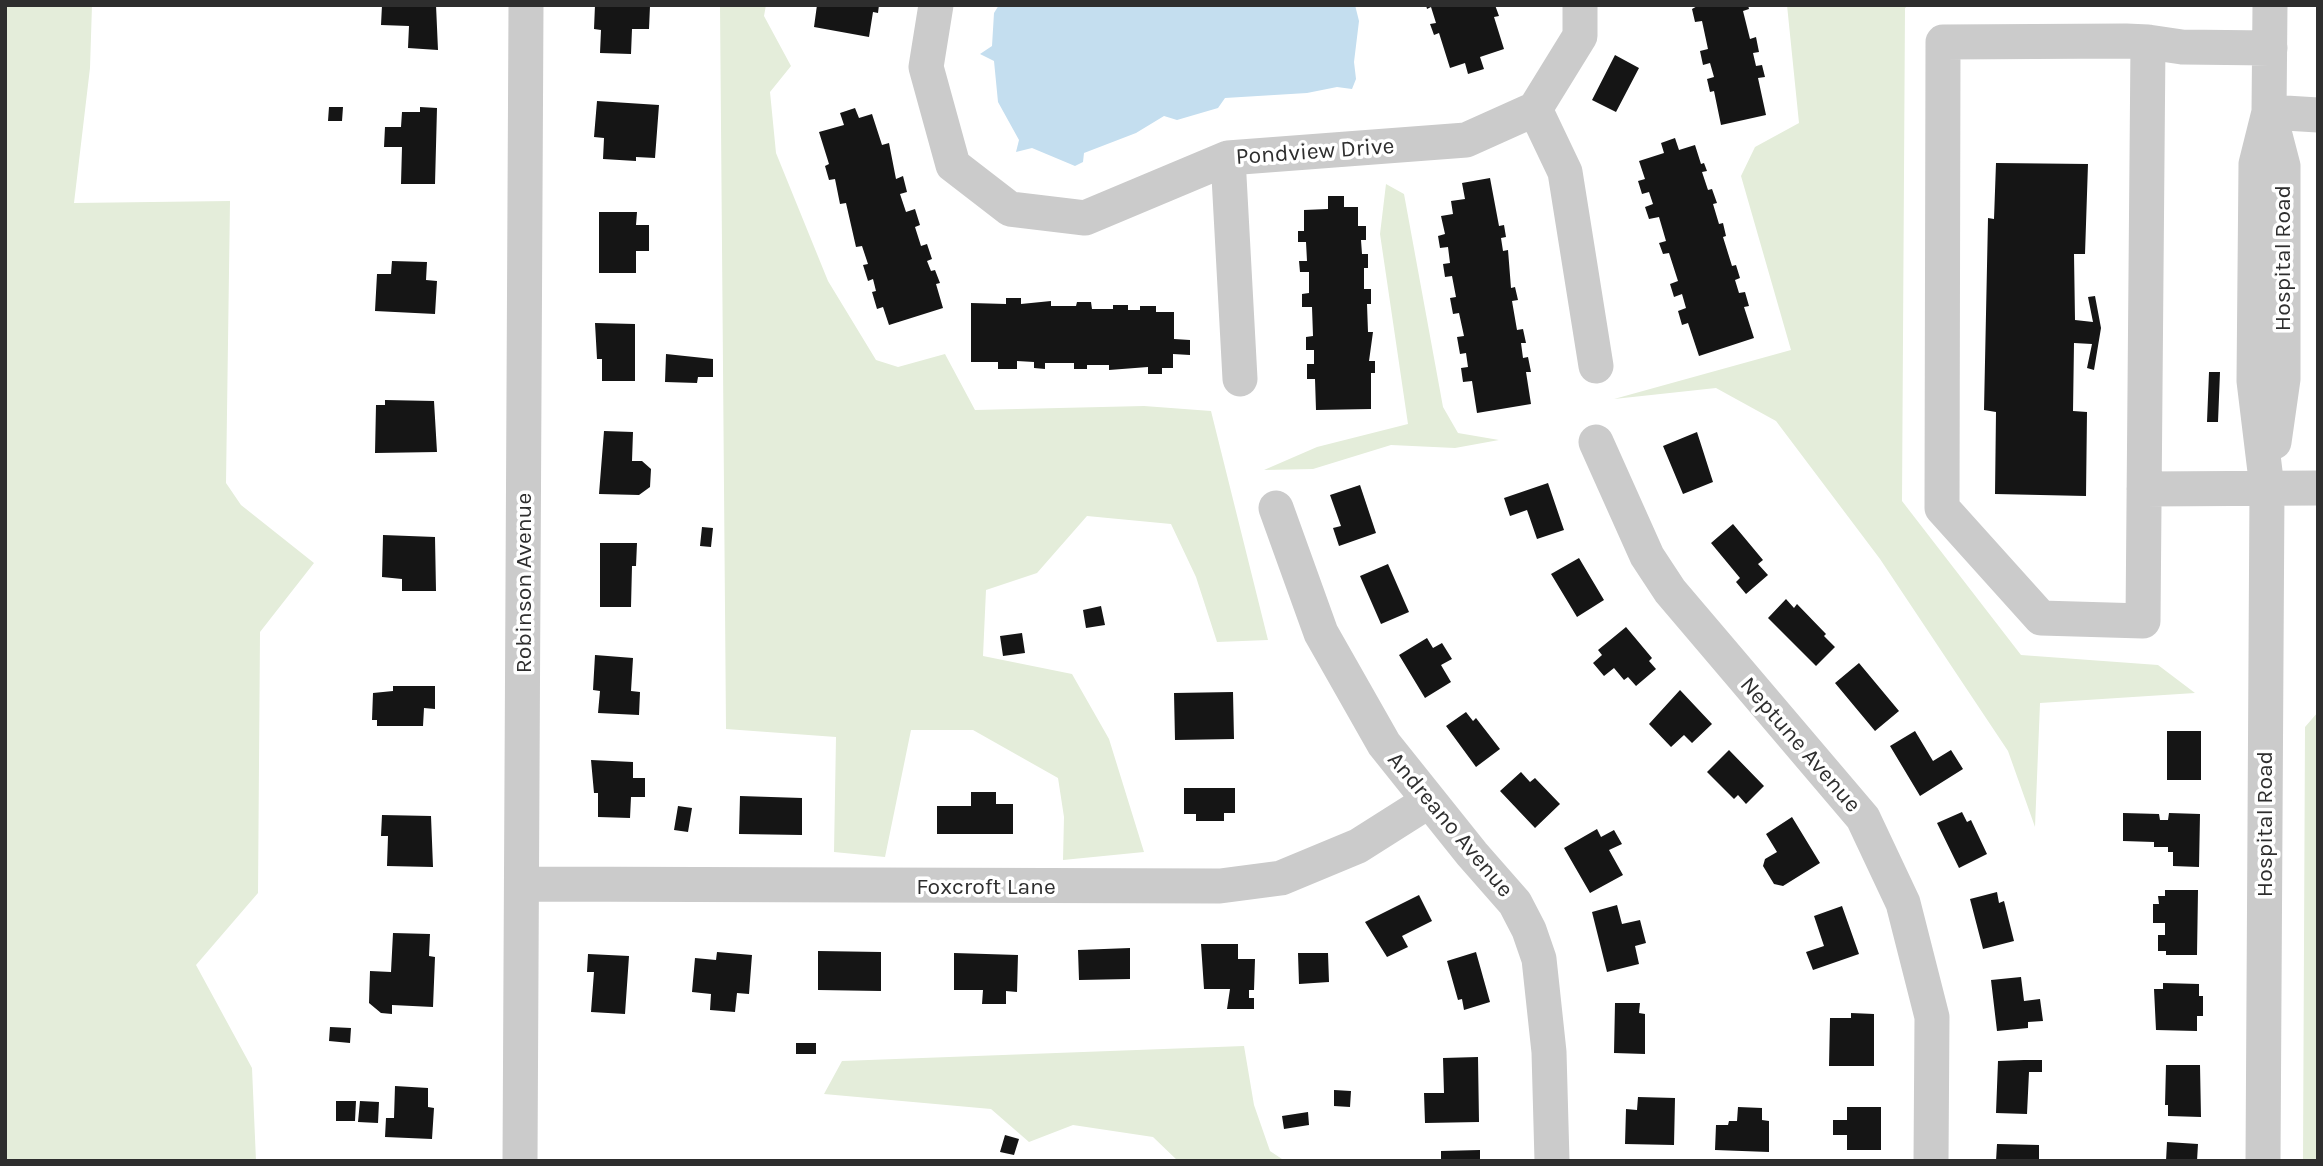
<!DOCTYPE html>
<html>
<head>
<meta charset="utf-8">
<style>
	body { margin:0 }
	#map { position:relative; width:2323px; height:1166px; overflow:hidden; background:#fff; font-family:Karla,sans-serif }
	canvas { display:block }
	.frame { position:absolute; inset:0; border:7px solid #2e2e2e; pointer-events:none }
</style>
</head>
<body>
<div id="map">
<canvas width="2323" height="1166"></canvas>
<div class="frame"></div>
</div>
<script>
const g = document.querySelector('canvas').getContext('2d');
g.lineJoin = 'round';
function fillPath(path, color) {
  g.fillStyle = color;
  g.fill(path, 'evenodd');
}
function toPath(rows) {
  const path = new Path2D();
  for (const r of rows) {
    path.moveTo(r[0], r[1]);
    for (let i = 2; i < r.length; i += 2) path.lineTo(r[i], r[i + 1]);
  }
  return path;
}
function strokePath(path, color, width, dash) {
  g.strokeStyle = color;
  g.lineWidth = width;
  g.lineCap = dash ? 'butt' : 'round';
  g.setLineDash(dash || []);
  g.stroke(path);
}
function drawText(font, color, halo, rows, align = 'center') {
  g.font = font + ' Karla,sans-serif';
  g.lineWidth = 7;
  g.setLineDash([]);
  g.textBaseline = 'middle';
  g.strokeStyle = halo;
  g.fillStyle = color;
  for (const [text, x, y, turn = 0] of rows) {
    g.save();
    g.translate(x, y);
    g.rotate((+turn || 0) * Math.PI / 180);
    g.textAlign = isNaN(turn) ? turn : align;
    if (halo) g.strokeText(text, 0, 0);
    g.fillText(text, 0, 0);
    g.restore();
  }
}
fillPath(toPath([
	[5,5,92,5,90,68,74,203,230,201,226,483,241,505,314,563,260,632,258,893,196,965,252,1068,256,1161,5,1161],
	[720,5,766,5,764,16,791,66,770,92,776,153,828,281,876,360,898,367,945,354,975,410,1144,406,1211,411,1268,640,1217,642,1196,577,1171,524,1087,516,1037,573,986,590,983,656,1072,674,1109,739,1144,852,1063,860,1064,817,1058,778,973,730,911,730,885,857,834,852,836,737,726,729],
	[1787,5,1909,5,1905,8,1902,501,2021,655,2158,665,2195,693,2040,703,2035,827,2008,751,1880,559,1776,421,1716,388,1614,399,1791,350,1741,176,1755,147,1799,123],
	[1386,184,1404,194,1443,407,1458,433,1499,440,1455,448,1391,445,1313,469,1264,470,1317,447,1408,424,1380,234],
	[2318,712,2318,1161,2303,1161,2305,727],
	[1244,1046,1254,1105,1270,1151,1285,1161,1178,1161,1153,1137,1073,1125,1029,1142,991,1109,824,1094,842,1061]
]), '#e4edda');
fillPath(toPath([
	[999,5,1355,5,1359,21,1354,62,1356,79,1352,89,1337,87,1307,93,1225,98,1218,108,1177,120,1164,116,1136,133,1084,153,1083,162,1075,166,1032,148,1016,152,1019,140,998,102,994,61,980,54,992,46,994,13]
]), '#c4deef');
fillPath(toPath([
	[382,5,436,5,438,50,408,48,409,26,381,25],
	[595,5,650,6,649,29,632,29,631,54,600,53,601,30,594,29],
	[817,5,879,5,878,13,873,12,869,37,814,27],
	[1426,5,1495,5,1499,16,1494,17,1504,49,1480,57,1484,69,1468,74,1465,63,1450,68,1439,33,1434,35,1430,24,1436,23,1431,7,1427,9],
	[1699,5,1748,5,1749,9,1743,11,1750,39,1756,37,1759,52,1753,53,1756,66,1762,65,1765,77,1758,78,1766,115,1721,125,1714,91,1710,92,1707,79,1714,77,1710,63,1703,65,1700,51,1708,49,1702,21,1695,22,1692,9],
	[1615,55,1639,68,1616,112,1592,100],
	[597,101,659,105,655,158,636,157,636,161,603,159,604,138,594,137],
	[329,107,343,107,342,121,328,121],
	[420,107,437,108,435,184,401,184,402,147,384,147,385,127,401,127,402,112,420,112],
	[855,108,859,118,872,114,882,145,889,143,896,179,903,176,907,192,900,194,906,212,915,209,920,225,915,227,921,246,927,244,932,259,927,261,931,271,935,270,940,283,936,284,943,308,889,325,883,307,877,309,872,292,876,291,873,279,868,281,863,265,868,264,862,246,856,247,846,203,840,204,835,179,829,180,825,166,829,164,819,132,844,125,840,113],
	[1675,138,1679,150,1695,145,1701,164,1704,163,1707,171,1702,172,1708,190,1712,189,1717,203,1713,204,1719,224,1723,223,1726,236,1723,237,1732,266,1736,265,1740,278,1735,280,1739,293,1745,292,1749,306,1744,307,1754,338,1699,356,1688,323,1682,325,1678,311,1686,308,1682,294,1674,297,1670,284,1678,281,1669,253,1663,254,1659,243,1666,241,1659,217,1649,219,1645,207,1653,204,1649,192,1642,194,1638,181,1645,179,1639,161,1664,153,1661,143],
	[1996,163,2088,164,2085,254,2074,254,2075,320,2093,322,2088,297,2095,296,2101,328,2094,370,2087,368,2092,344,2074,343,2073,411,2087,412,2086,496,1995,494,1996,412,1984,410,1988,218,1994,219],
	[1490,178,1499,226,1504,225,1506,237,1501,238,1503,251,1508,250,1511,288,1515,287,1518,300,1512,301,1517,330,1523,329,1526,343,1521,343,1523,358,1528,357,1531,372,1526,372,1531,404,1477,413,1472,381,1463,382,1461,368,1468,367,1466,353,1460,354,1457,337,1464,336,1459,313,1453,314,1450,298,1456,297,1452,276,1445,277,1443,264,1450,263,1448,247,1440,248,1438,236,1445,234,1441,216,1453,214,1451,201,1465,199,1462,183],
	[1328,196,1344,196,1344,207,1358,207,1358,226,1366,226,1366,240,1361,240,1362,254,1368,254,1368,268,1364,268,1364,289,1371,289,1371,304,1367,304,1368,332,1373,332,1369,361,1375,361,1375,373,1371,373,1371,409,1316,410,1315,379,1307,379,1307,364,1314,364,1314,350,1306,350,1306,337,1313,336,1312,307,1302,307,1302,294,1309,293,1309,272,1300,272,1299,261,1307,261,1306,242,1298,242,1298,231,1304,231,1304,210,1328,209],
	[599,212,637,212,636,225,649,225,649,251,636,251,636,273,599,273],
	[392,261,427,262,426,280,437,281,435,314,375,311,377,274,391,274],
	[1006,298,1021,298,1021,304,1051,301,1051,306,1076,306,1077,302,1091,302,1092,309,1113,309,1113,305,1128,305,1128,310,1140,310,1140,306,1156,306,1156,312,1174,312,1174,339,1190,340,1190,355,1173,354,1173,368,1162,368,1162,374,1148,374,1148,367,1109,370,1109,365,1087,365,1087,369,1074,369,1074,363,1045,363,1045,369,1034,368,1034,362,1017,361,1017,369,998,369,998,362,971,362,971,303,1006,304],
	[595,323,635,324,635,381,602,381,602,359,597,359],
	[666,354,713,359,713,377,698,377,697,383,665,382],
	[2209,372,2220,372,2218,422,2207,422],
	[385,400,434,401,437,452,375,453,376,405,385,405],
	[604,431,633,432,632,461,642,461,651,469,650,487,639,495,599,494],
	[1697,432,1713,482,1683,494,1663,446],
	[1548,483,1564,530,1537,539,1527,510,1510,516,1504,498],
	[1360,485,1376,533,1339,546,1333,528,1341,526,1330,495],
	[1733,524,1763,560,1758,564,1768,575,1746,594,1736,582,1740,578,1711,543],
	[702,527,713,528,711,547,700,546],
	[383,535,435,537,436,591,402,591,402,579,382,577],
	[600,543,637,543,636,566,632,566,631,607,600,607],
	[1579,558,1604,600,1577,617,1551,574],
	[1388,564,1409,612,1381,624,1360,576],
	[1786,599,1794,608,1797,604,1826,634,1824,636,1835,647,1816,666,1768,618],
	[1101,606,1105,625,1086,628,1083,610],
	[1626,627,1652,658,1649,661,1656,669,1636,686,1628,677,1624,680,1614,668,1604,676,1593,663,1602,655,1598,650],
	[1022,633,1025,653,1003,656,1000,636],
	[1427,638,1433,648,1442,643,1452,659,1441,665,1451,682,1425,698,1399,655],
	[595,655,633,658,631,691,640,692,639,715,598,713,600,691,593,690],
	[1859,663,1899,711,1875,731,1835,683],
	[393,686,435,686,435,709,424,708,423,726,377,726,377,720,372,720,373,693,393,691],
	[1680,690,1712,724,1692,743,1684,735,1671,747,1649,724],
	[1233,692,1234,739,1175,740,1174,693],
	[1466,712,1473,721,1476,718,1500,749,1476,767,1446,726],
	[1915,731,1933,761,1951,750,1963,769,1920,796,1890,746],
	[2167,731,2201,731,2201,780,2167,780],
	[1729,750,1764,786,1746,804,1738,795,1734,799,1707,772],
	[591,760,633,762,633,778,645,778,645,797,631,797,630,818,598,817,598,793,594,793],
	[1521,772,1530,782,1535,778,1560,804,1535,828,1500,791],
	[1184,788,1235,788,1235,813,1224,813,1224,821,1196,821,1196,814,1184,814],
	[971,792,996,792,996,804,1013,804,1013,834,937,834,937,806,971,806],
	[740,796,802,798,802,835,739,834],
	[678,806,692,808,688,832,674,830],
	[1962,812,1967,822,1971,820,1987,854,1959,868,1937,823],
	[2123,813,2159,814,2160,820,2168,820,2169,813,2200,814,2199,867,2173,866,2173,852,2168,852,2168,847,2154,847,2154,842,2123,841],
	[382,815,431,816,433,867,387,866,388,836,381,836],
	[1792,817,1820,863,1783,886,1774,884,1763,866,1765,859,1777,852,1766,834],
	[1597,829,1601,837,1614,830,1622,844,1609,850,1623,875,1590,893,1564,848],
	[2165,890,2198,890,2197,955,2166,955,2166,951,2158,951,2158,935,2165,935,2165,923,2153,923,2153,904,2159,904,2158,896,2165,896],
	[1997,892,1999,903,2004,901,2014,941,1983,949,1970,899],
	[1419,895,1432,921,1402,936,1408,947,1387,957,1365,922],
	[1617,905,1622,924,1640,920,1646,943,1635,946,1639,964,1607,972,1592,912],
	[1842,906,1859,954,1813,970,1806,952,1824,946,1814,916],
	[393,933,430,934,429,956,435,957,433,1007,392,1005,392,1014,381,1013,369,1003,370,971,391,972],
	[1201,944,1238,944,1238,959,1255,959,1254,990,1249,990,1249,998,1254,998,1254,1009,1227,1009,1230,989,1204,989],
	[1130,948,1130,979,1079,980,1078,950],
	[818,951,881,952,881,991,818,990],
	[717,952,752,955,749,994,737,993,735,1012,710,1010,711,994,692,992,695,958,716,960],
	[1476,952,1490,1002,1464,1010,1462,999,1458,1000,1447,961],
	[954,953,1018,955,1017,992,1006,991,1006,1004,982,1004,983,990,954,990],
	[1298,953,1328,953,1329,982,1299,984],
	[588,954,629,956,625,1014,591,1012,594,972,587,972],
	[2021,977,2024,1001,2040,999,2043,1021,2028,1022,2028,1028,1997,1031,1991,980],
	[2163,983,2199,984,2199,996,2203,996,2203,1016,2197,1016,2197,1031,2156,1030,2154,989,2163,989],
	[1615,1003,1640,1003,1639,1013,1645,1014,1645,1054,1614,1053],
	[1851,1013,1874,1014,1874,1066,1829,1066,1830,1018,1851,1018],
	[330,1027,351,1028,350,1043,329,1041],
	[796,1043,816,1043,816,1054,796,1054],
	[1478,1057,1479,1122,1425,1123,1424,1093,1444,1093,1443,1058],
	[2024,1060,2042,1060,2042,1072,2029,1072,2027,1114,1996,1113,1998,1061],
	[2166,1065,2200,1065,2201,1117,2168,1116,2168,1105,2165,1105],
	[395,1086,428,1088,428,1107,434,1108,432,1139,385,1137,386,1118,394,1118],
	[1334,1090,1351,1091,1350,1107,1334,1106],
	[1638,1097,1675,1098,1674,1145,1625,1144,1626,1109,1637,1110],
	[336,1101,356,1101,355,1121,336,1121],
	[360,1101,379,1102,378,1123,358,1122],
	[1738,1107,1762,1108,1762,1120,1769,1121,1769,1152,1715,1150,1716,1125,1728,1125,1729,1121,1737,1121],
	[1847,1107,1881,1107,1881,1150,1847,1150,1847,1135,1833,1135,1833,1120,1847,1120],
	[1308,1112,1309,1125,1284,1129,1282,1116],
	[1005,1135,1019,1139,1014,1155,1000,1152],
	[2167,1142,2198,1144,2197,1161,2166,1161],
	[1997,1144,2039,1145,2039,1159,1996,1161],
	[1480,1150,1480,1161,1441,1161,1441,1151]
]), '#151515');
strokePath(toPath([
	[936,5,926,67,953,165,1010,209,1085,218,1228,158,1466,140,1535,109,1580,36,1580,5],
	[2148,42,2143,621,2041,618,1942,508,1943,42,2126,41,2148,42,2182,47,2270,48],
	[1535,109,1565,172,1596,366],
	[2269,112,2318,115],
	[2270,116,2283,166,2283,379,2274,442],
	[1228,158,1240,379],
	[1596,442,1647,556,1670,591,1863,818,1903,903,1932,1017,1931,1161],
	[2144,489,2318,488],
	[1276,508,1321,633,1384,744,1472,854,1515,903,1529,930,1539,959,1549,1052,1552,1161],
	[523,884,1220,886,1281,878,1358,846,1429,801],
	[520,1161,526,5],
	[2263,1161,2267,488,2254,381,2256,164,2269,112,2270,5]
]), '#cbcbcb', 35);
drawText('23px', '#2e2e2e', '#fff', [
	["Pondview Drive",1315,152,-4],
	["Hospital Road",2283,258,-90],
	["Robinson Avenue",524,583,-90],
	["Neptune Avenue",1800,745,49],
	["Hospital Road",2265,824,-90],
	["Andreano Avenue",1450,825,50],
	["Foxcroft Lane",986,887]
]);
</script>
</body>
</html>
